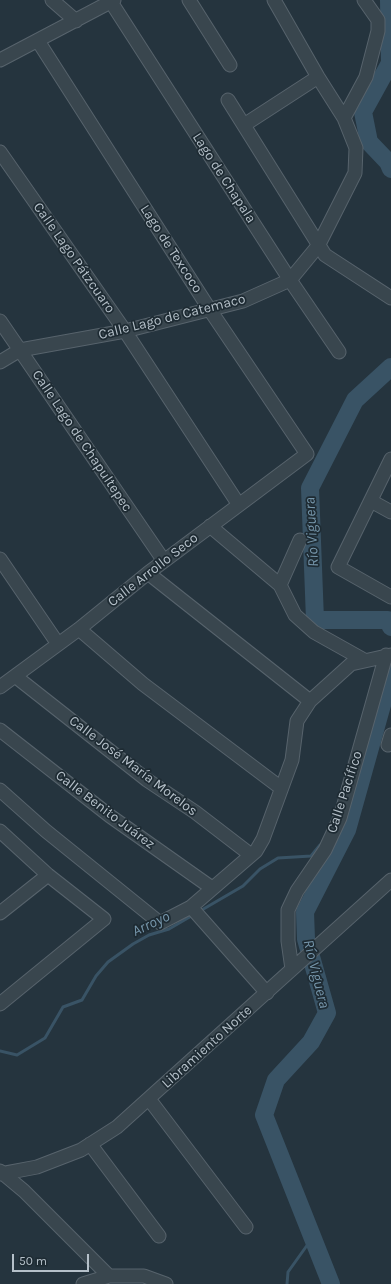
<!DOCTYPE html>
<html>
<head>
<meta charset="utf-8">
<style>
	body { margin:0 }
	#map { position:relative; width:391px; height:1284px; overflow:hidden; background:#25343e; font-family:Karla,sans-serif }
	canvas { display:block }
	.scale { position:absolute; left:12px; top:1254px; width:77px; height:18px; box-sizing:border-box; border:2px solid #b5c0c9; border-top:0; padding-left:5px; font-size:12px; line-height:14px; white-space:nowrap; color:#b5c0c9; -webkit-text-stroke:3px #1e2b33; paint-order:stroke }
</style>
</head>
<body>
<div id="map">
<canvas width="391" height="1284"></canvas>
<div class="scale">50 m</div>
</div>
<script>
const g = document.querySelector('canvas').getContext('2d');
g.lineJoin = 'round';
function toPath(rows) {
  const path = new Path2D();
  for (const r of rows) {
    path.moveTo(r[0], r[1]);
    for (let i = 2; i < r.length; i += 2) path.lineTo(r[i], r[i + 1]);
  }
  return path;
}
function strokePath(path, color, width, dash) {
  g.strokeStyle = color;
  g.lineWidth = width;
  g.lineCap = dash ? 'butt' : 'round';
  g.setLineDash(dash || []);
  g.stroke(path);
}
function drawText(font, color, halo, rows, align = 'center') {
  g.font = font + ' Karla,sans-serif';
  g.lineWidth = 3.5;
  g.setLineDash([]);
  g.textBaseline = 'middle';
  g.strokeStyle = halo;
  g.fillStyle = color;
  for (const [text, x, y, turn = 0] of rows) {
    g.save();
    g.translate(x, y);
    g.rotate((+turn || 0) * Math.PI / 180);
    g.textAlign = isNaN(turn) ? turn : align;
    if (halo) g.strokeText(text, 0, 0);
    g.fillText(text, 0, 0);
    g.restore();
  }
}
strokePath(toPath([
	[200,911,243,886,260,869,278,858,311,856,320,845,322,846],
	[0,1051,17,1055,45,1038,63,1007,82,1000,96,976,108,962,133,944,149,935,169,929,193,915],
	[287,1284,288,1272,313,1237]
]), '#395365', 3);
strokePath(toPath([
	[389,0,390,63,363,112,369,142,388,162,391,169],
	[391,367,355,400,310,488,315,620,388,620,391,627],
	[331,1284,264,1115,276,1080,311,1042,327,1013,306,939,305,912,347,830,391,673]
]), '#395365', 18);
const minor = toPath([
	[52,0,76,21],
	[189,0,230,65],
	[111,2,290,280,339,352],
	[0,60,114,0],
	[228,100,325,255,391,298],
	[344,118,366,77,378,31,378,20,364,0],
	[244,125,318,77],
	[0,152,125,331,239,505],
	[0,321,164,561],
	[0,362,20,350,125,331,243,301,290,280,318,246,355,173,356,148,344,118,318,77,274,0],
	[391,459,338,567,391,597],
	[371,501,391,512],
	[210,526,280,585,295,615,314,632,364,660],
	[0,559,58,644],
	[148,573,310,701],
	[280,585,300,540],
	[79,629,143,684,281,788],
	[15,676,147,780,195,812,251,855],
	[0,687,79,629,148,573,307,454,210,310,38,41],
	[0,730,110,816,212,888],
	[388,745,391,735],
	[0,790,46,831,160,923,191,907,256,851,263,839,292,760,297,721,310,701,351,664,391,655],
	[0,831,48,875,104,919,0,1004],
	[191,907,267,993],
	[0,913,48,875],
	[292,969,288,941,288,910,297,891,325,850,340,818,386,655],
	[149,1099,246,1227],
	[90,1144,159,1236],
	[0,1171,24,1191,109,1276],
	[0,1174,37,1167,81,1150,117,1127,391,880],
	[83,1284,109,1276,144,1276,166,1284]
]);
strokePath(minor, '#57636c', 15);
strokePath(minor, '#39464e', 13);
drawText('14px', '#b5c0c9', '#1e2b33', [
	["Lago de Chapala",224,178,57],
	["Lago de Texcoco",171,249,57],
	["Calle Lago Pátzcuaro",74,258,55],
	["Calle Lago de Catemaco",172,317,-14],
	["Calle Lago de Chapultepec",82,441,56],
	["Calle Arrollo Seco",153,570,-38],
	["Calle José María Morelos",133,766,37],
	["Calle Pacífico",345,792,-72],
	["Calle Benito Juárez",105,810,37],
	["Libramiento Norte",207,1047,-42]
]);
drawText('italic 15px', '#7696ab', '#1e2b33', [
	["Río Viguera",312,532,-93],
	["Arroyo",151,924,-25],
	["Río Viguera",316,974,76]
]);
</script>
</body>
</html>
